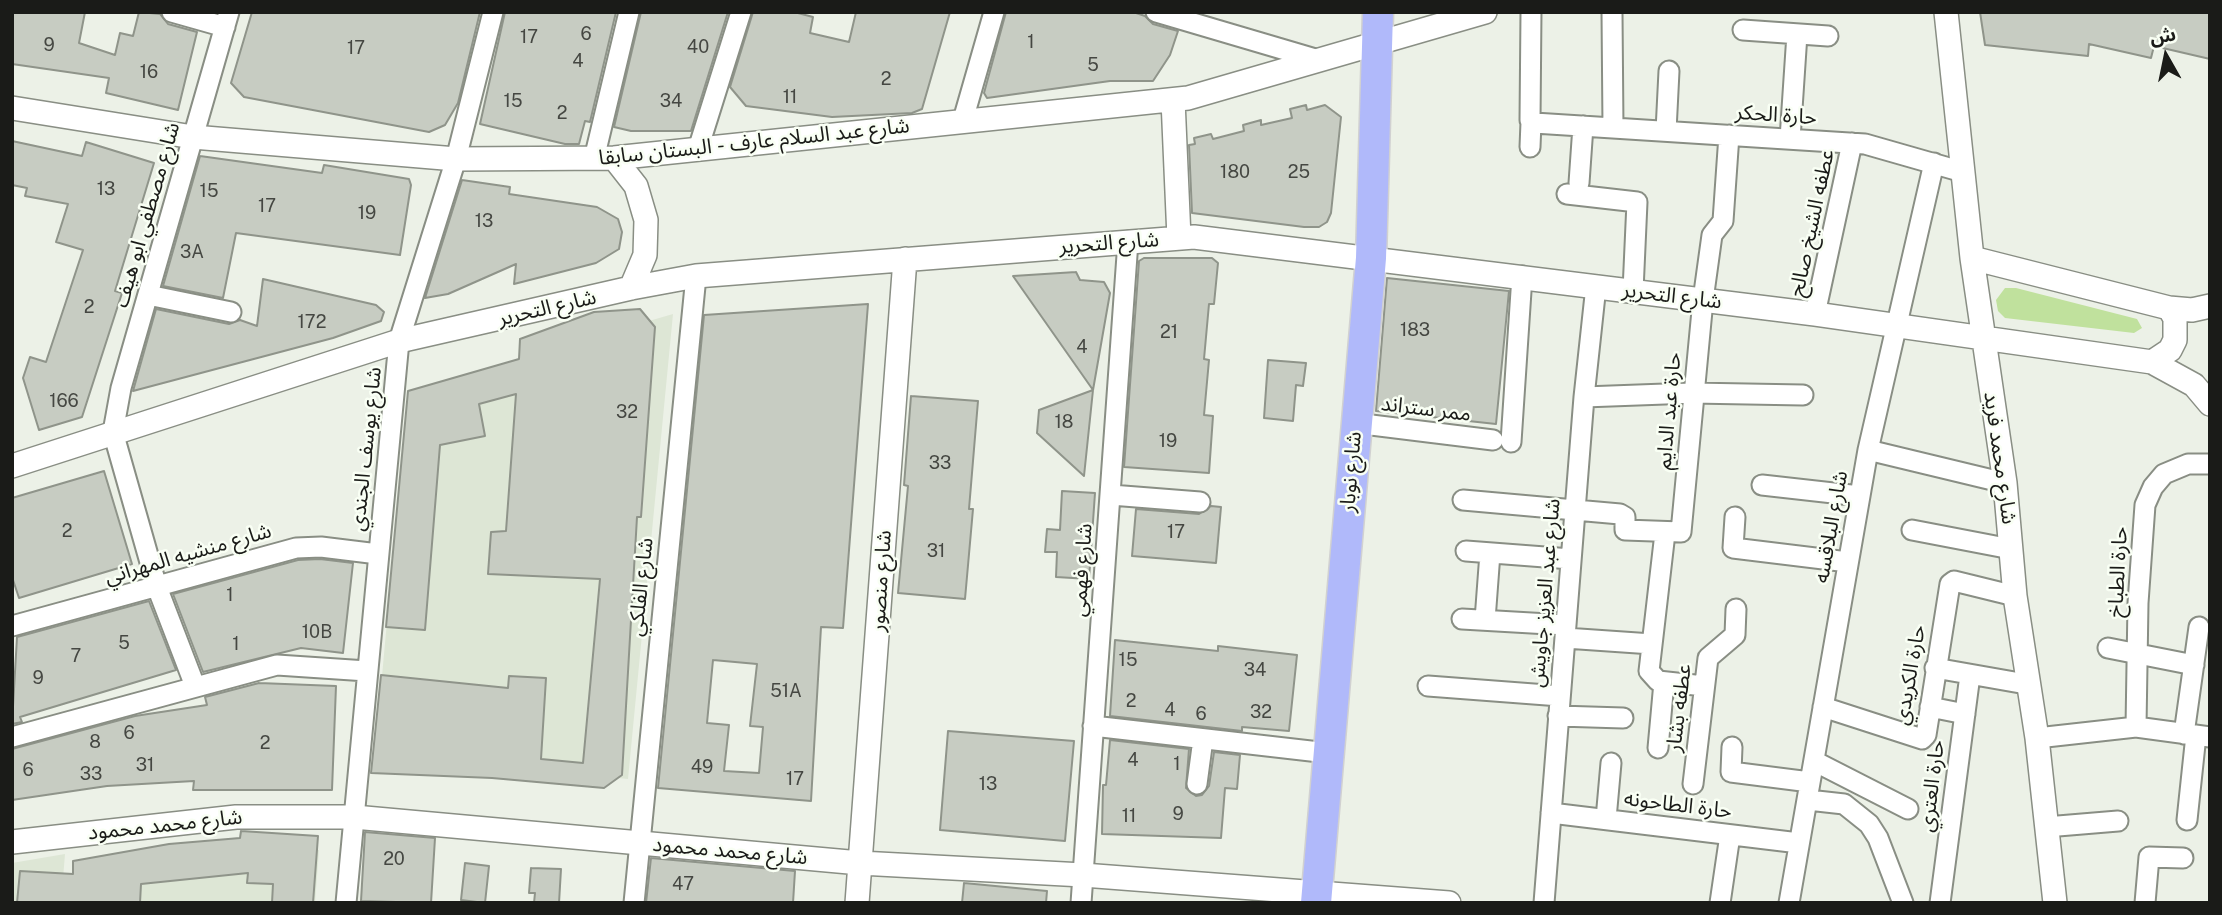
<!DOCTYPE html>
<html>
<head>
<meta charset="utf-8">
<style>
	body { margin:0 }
	#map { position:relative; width:2222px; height:915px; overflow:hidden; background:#ecf1e7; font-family:"Public Sans","Noto Sans Arabic",sans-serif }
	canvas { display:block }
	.frame { position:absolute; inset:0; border:14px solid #1a1b18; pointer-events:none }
	.north { position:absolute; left:2131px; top:21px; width:70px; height:70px; -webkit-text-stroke:5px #f9fff4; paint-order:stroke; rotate:351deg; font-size:19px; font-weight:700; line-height:28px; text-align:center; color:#1a1b18 }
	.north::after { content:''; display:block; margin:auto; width:24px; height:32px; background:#1a1b18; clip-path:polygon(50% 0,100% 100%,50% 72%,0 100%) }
</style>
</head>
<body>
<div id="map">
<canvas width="2222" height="915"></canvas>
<div class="frame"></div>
<div class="north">ش</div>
</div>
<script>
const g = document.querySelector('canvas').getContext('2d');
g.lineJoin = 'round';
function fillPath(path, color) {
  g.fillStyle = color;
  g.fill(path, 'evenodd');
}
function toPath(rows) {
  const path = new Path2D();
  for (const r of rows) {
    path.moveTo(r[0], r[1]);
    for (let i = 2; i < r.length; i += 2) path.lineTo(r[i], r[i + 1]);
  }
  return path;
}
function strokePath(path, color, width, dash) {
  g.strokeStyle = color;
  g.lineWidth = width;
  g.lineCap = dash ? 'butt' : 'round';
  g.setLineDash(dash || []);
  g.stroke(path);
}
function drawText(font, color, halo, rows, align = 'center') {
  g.font = font + ' "Public Sans","Noto Sans Arabic",sans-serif';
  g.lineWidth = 5;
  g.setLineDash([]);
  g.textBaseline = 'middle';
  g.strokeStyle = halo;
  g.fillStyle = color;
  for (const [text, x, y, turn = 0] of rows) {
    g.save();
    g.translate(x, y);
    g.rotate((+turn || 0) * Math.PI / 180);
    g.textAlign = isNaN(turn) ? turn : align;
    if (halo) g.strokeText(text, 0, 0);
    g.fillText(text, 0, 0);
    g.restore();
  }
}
fillPath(toPath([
	[673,314,628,779,375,753,408,391],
	[319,850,315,903,77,903,235,856],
	[65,854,61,903,12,903,12,863]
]), '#dde6d5');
fillPath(toPath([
	[2005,288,2016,288,2137,319,2142,328,2134,333,2005,318,1998,311,1996,300]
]), '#c0e19d');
const building = toPath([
	[12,12,85,12,79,43,115,55,120,33,133,36,139,12,160,14,168,24,197,32,178,110,106,93,109,78,12,64,12,12],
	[252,12,480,12,458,103,445,125,429,132,244,97,231,83,252,12],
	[505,12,616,12,590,122,585,121,579,144,565,144,480,124,505,12],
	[641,12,728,12,691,131,631,131,614,127,641,12],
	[753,12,794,12,813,17,810,33,849,42,856,12,950,12,922,109,912,113,832,117,746,106,730,87,753,12],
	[1006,12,1133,12,1145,16,1153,24,1178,31,1170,55,1153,81,1110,81,987,98,984,93,1006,12],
	[1980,12,2210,12,2210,59,2154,46,2151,58,2089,44,2088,56,1985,45,1980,12],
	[1306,105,1307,110,1325,105,1341,117,1331,213,1327,222,1319,227,1304,227,1192,213,1189,145,1195,144,1194,138,1211,134,1213,139,1244,131,1243,125,1261,120,1261,125,1292,118,1290,109,1306,105],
	[12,141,82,156,86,142,154,163,115,291,122,293,82,417,39,430,23,378,30,357,46,362,83,250,56,242,68,204,25,196,27,188,12,185,12,141],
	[200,156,322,173,324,165,409,179,411,185,400,255,236,233,223,298,163,286,200,156],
	[462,180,510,187,509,194,597,207,618,219,622,232,619,249,596,263,514,284,516,264,448,294,425,298,462,180],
	[1144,258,1212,258,1218,263,1214,304,1209,304,1204,359,1209,360,1204,415,1213,416,1209,473,1124,467,1139,261,1144,258],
	[1076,272,1080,280,1104,282,1110,293,1093,390,1013,276,1076,272],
	[1387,278,1509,291,1496,424,1376,411,1387,278],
	[263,279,376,305,384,312,381,321,333,338,133,391,156,309,229,324,240,320,257,326,263,279],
	[868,304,843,628,821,627,811,801,658,788,704,315,868,304],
	[713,660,757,664,750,726,763,727,759,773,724,771,729,725,707,723,713,660],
	[640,309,655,327,641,517,637,517,622,775,604,788,492,778,371,773,381,675,508,688,509,676,546,678,541,759,583,763,600,579,488,574,491,532,506,531,516,394,479,404,485,436,440,445,425,630,386,627,408,391,519,359,520,339,594,312,640,309],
	[1268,360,1306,363,1303,386,1296,385,1293,421,1264,418,1268,360],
	[1093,390,1084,476,1037,433,1039,410,1093,390],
	[911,396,978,401,969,509,973,509,965,599,898,593,908,486,904,485,911,396],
	[104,471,132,564,19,598,12,577,12,498,104,471],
	[1062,491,1095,493,1089,579,1056,577,1057,552,1045,552,1047,529,1060,530,1062,491],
	[1211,506,1221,507,1216,563,1132,556,1136,509,1199,514,1211,506],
	[320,559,353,563,343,653,301,648,203,672,173,594,298,560,320,559],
	[149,601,176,670,20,717,22,722,12,724,17,637,149,601],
	[1115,640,1218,651,1218,646,1297,655,1289,731,1242,727,1242,731,1110,716,1115,640],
	[259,683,336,686,332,790,193,790,194,781,107,786,12,800,12,749,135,716,207,705,205,697,259,683],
	[948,731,1074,741,1065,841,940,830,948,731],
	[1110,740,1189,749,1186,788,1196,796,1202,795,1209,786,1214,752,1240,755,1237,789,1225,788,1221,838,1102,834,1103,785,1106,785,1110,740],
	[241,831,318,836,313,903,272,903,273,884,247,883,248,873,141,884,140,903,17,903,20,871,73,874,73,861,169,844,240,838,241,831],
	[365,832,435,838,431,903,361,901,365,832],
	[651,858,795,871,793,903,646,903,651,858],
	[465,863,489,866,485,903,461,900,465,863],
	[531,868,561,869,559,903,534,903,535,893,529,893,531,868],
	[964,883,1047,891,1046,903,962,903,964,883]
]);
fillPath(building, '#c7ccc2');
strokePath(building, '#8f948a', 2);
const minor = toPath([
	[172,12,225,27],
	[1156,12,1319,60],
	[1531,12,1530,120,1534,123,1865,144,1963,172],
	[1612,12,1613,128],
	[1743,30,1828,36],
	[963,120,994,12],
	[1666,131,1669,71],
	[1790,139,1797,34],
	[1530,147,1531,122],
	[698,149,741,12],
	[594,159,629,12],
	[1579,183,1583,126],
	[1567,194,1637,202,1633,291],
	[148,295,231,312],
	[1815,314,1852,143],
	[1584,397,1692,393,1803,395],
	[1355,423,1493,440],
	[1511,442,1522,276],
	[1868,450,2005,483],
	[1762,485,1860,496],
	[1111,495,1200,502],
	[1463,500,1620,514,1625,517,1625,530,1681,532,1703,300,1712,235,1723,221,1729,135],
	[1735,517,1733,548,1848,562],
	[1912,530,2011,549],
	[1665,533,1649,671,1658,681,1704,686],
	[1466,551,1571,559],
	[1462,619,1566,625],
	[1485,620,1490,553],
	[12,626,296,548,321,547,378,554],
	[1565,638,1652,644],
	[2108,648,2194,665],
	[1935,668,2026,684],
	[195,686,157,587,113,432,121,388,229,12],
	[1428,686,1560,696],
	[1823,707,1922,739,1926,735,1950,584,1954,581,2015,596],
	[1930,707,1965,714],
	[1558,716,1623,718],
	[1093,726,1328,753],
	[2136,727,2138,603,2145,505,2153,487,2164,474,2188,464,2210,464],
	[2184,734,2199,627],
	[12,737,277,665,367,671],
	[2037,738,2136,727,2210,737],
	[1732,747,1731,772,1810,782],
	[1658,748,1664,682],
	[1814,761,1908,809],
	[1197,784,1203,739],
	[1693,784,1708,658,1735,635,1736,609],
	[1808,800,1844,804,1869,824,1878,838,1903,903],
	[1551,813,1799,843],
	[1606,819,1611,763],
	[2187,820,2196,735],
	[2046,827,2118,821],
	[346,903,399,341,456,159,493,12],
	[634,903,696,276],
	[1081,903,1128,241],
	[1544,903,1584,397,1596,286],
	[1720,903,1730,835],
	[1789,903,1868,450,1934,163],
	[1940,903,1970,675],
	[2145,903,2149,857,2183,858]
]);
const tertiary = toPath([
	[1946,12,1972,258,2005,483,2015,596,2037,738,2055,903],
	[1173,100,1179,238],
	[12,108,193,137,456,159,614,158,1188,98,1485,12],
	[614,158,636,186,646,220,645,255,631,288],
	[1972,258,2169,308,2192,310,2210,306],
	[2152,362,2170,350,2175,340,2175,318,2169,308],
	[12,466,399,341,631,288,696,276,1194,237,1815,314,2152,362,2194,385,2210,404],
	[12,842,236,817,354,817,860,863,1083,875,1449,903],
	[857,903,905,259]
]);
const primary = toPath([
	[1316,903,1371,258,1378,12]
]);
strokePath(minor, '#898e84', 23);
strokePath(tertiary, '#898e84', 26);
strokePath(primary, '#d1d1d1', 33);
strokePath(minor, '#fff', 19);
strokePath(tertiary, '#fff', 23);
strokePath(primary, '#b0b9fa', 30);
drawText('18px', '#454742', null, [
	["6",586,34],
	["17",529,37],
	["1",1031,42],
	["9",49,45],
	["40",698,47],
	["17",356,48],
	["4",578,61],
	["5",1093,65],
	["16",149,72],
	["2",886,79],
	["11",790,97],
	["15",513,101],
	["34",671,101],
	["2",562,113],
	["180",1235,172],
	["25",1299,172],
	["13",106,189],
	["15",209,191],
	["17",267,206],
	["19",367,213],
	["13",484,221],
	["3A",192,252],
	["2",89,307],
	["172",312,322],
	["183",1415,330],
	["21",1169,332],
	["4",1082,347],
	["166",64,401],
	["32",627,412],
	["18",1064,422],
	["19",1168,441],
	["33",940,463],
	["2",67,531],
	["17",1176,532],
	["31",936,551],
	["1",230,595],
	["10B",317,632],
	["5",124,643],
	["1",236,644],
	["7",76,656],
	["15",1128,660],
	["34",1255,670],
	["9",38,678],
	["51A",786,691],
	["2",1131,701],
	["4",1170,710],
	["32",1261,712],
	["6",1201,714],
	["6",129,733],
	["8",95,742],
	["2",265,743],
	["4",1133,760],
	["1",1177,764],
	["31",145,765],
	["49",702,767],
	["6",28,770],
	["33",91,774],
	["17",795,779],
	["13",988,784],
	["9",1178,814],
	["11",1129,816],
	["20",394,859],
	["47",683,884]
]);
drawText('21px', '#1a1b18', '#f9fff4', [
	["حارة الحكر",1776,115,4],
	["شارع عبد السلام عارف - البستان سابقا",754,142,-6],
	["شارع مصطفي ابو هيف",147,215,-74],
	["عطفه الشيخ صالح",1812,223,-78],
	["شارع التحرير",1109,243,-4],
	["شارع التحرير",1672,296,7],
	["شارع التحرير",547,308,-13],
	["ممر ستراند",1426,409,7],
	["حارة عبد الدايم",1669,411,-85],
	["شارع يوسف الجندي",366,449,-84],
	["شارع محمد فريد",2000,458,82],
	["شارع نوبار",1351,472,-85],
	["شارع البلاقسه",1831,527,-80],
	["شارع منشيه المهراني",188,554,-16],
	["شارع فهمي",1082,570,-86],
	["حارة الطباخ",2118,572,-87],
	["شارع منصور",881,581,-86],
	["شارع الفلكي",641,587,-84],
	["شارع عبد العزيز جاويش",1545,593,-85],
	["حارة الكريدي",1910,675,-80],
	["عطفه بشار",1679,708,-83],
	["حارة العتري",1932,786,-83],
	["حارة الطاحونه",1678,805,7],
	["شارع محمد محمود",165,825,-6],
	["شارع محمد محمود",730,851,5]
]);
</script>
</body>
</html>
